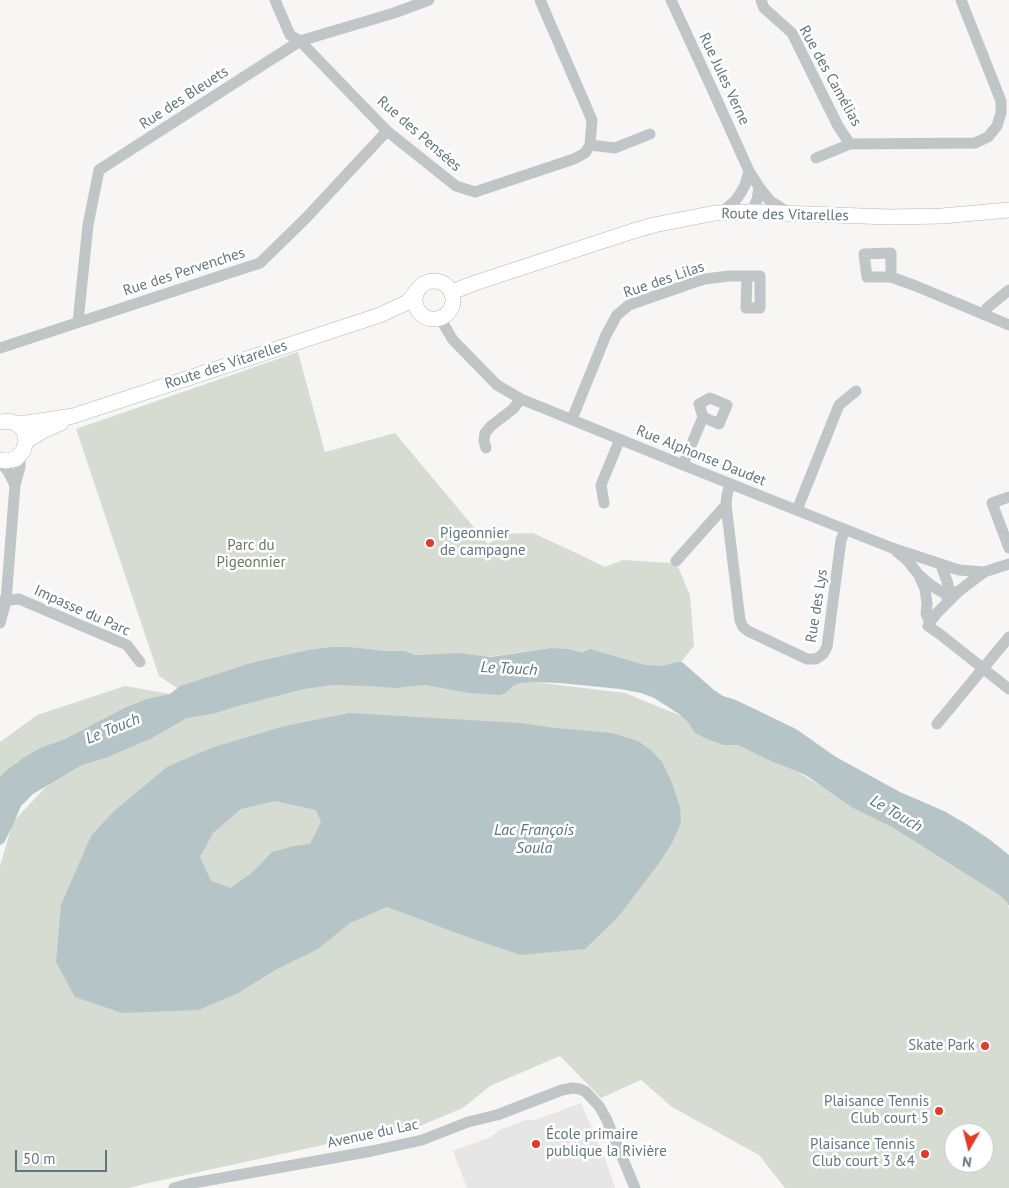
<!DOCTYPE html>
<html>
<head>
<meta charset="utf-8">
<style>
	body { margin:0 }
	#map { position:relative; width:1009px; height:1188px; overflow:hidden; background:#f7f6f4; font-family:"PT Sans",sans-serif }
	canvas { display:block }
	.north { position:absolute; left:944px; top:1123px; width:50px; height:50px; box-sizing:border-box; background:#fff; border:1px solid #c0c8cc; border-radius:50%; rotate:188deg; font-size:14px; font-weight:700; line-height:20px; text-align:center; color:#62767f }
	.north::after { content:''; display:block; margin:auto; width:18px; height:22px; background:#e23b29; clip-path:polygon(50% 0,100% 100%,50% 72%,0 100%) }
	.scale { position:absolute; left:15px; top:1150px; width:92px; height:22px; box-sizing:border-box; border:2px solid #62767f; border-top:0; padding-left:6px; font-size:15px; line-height:18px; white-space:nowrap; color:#62767f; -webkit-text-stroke:4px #fff; paint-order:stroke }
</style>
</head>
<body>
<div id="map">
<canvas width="1009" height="1188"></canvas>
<div class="north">N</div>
<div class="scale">50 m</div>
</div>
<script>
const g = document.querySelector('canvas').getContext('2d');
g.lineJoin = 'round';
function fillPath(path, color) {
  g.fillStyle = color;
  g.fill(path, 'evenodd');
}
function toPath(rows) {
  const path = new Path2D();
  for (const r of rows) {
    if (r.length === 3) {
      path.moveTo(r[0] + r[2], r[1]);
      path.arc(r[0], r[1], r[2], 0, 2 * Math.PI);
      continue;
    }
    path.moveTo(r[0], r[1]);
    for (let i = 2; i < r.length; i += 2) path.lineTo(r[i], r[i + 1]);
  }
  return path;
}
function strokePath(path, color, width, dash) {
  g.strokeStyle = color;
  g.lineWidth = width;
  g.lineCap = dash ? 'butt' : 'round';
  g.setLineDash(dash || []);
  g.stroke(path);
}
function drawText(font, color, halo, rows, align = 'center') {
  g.font = font + ' "PT Sans",sans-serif';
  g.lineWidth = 5;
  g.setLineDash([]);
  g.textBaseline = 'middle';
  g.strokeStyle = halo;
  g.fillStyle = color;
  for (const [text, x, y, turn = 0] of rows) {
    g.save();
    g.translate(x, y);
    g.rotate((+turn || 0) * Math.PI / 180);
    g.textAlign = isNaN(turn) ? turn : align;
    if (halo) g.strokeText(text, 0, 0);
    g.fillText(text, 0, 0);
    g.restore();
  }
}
fillPath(toPath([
	[581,1103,608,1166,615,1188,467,1188,453,1151,491,1137,499,1130,526,1120,535,1120]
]), '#e5e6e5');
fillPath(toPath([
	[298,352,325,452,395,433,488,544,503,534,533,533,574,552,605,567,623,560,670,563,678,567,690,595,694,646,672,673,551,648,486,657,177,688,159,676,76,429],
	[469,674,625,693,745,742,994,885,1006,896,1009,909,1009,1188,785,1188,759,1155,672,1107,641,1080,601,1098,560,1056,490,1086,463,1108,417,1127,369,1135,144,1184,130,1188,0,1188,0,866,13,822,54,778,160,718,321,681],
	[954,1133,984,1133,984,1163,954,1163],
	[125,686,170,694,146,699,124,708,65,739,42,747,16,763,0,777,0,742,37,715]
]), '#d7dcd3');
fillPath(toPath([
	[331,647,349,647,385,651,405,651,415,655,422,655,458,653,490,657,551,648,568,649,582,653,590,649,645,665,662,666,677,662,682,662,714,690,723,696,736,700,796,729,836,757,900,792,944,811,968,825,989,839,1009,855,1009,906,1006,901,998,894,892,827,853,808,807,776,789,768,773,762,738,745,723,745,705,738,695,733,688,722,679,714,654,698,641,693,620,689,560,683,533,682,520,683,513,686,504,694,499,695,469,693,425,685,396,688,370,686,332,685,304,689,234,707,216,713,187,718,150,739,108,757,80,766,33,794,21,806,12,827,4,843,0,845,0,777,8,769,23,758,42,747,65,739,124,708,146,699,170,694,180,686,251,663,308,650],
	[349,713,521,723,556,728,612,733,638,741,652,751,662,762,672,783,680,807,681,823,671,845,657,866,618,917,585,949,521,955,470,938,387,907,350,923,318,949,277,969,238,993,199,1010,122,1013,75,997,56,962,61,905,91,836,114,811,167,767,192,756,214,747,285,726],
	[275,801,316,810,321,822,310,844,294,846,272,852,254,871,231,888,211,881,200,857,213,833,241,809]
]), '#b5c5c7');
const major = toPath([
	[434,300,19],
	[452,292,475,283,630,232,654,225,715,213,751,212,890,217,942,216,1009,210],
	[0,422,9,421,15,423,20,426,24,431,26,441,23,451,16,459,5,461,0,460],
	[15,423,27,423,73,416,380,315,408,302,417,290],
	[26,441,43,431,61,423]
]);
strokePath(major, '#b1b7ba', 16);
strokePath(toPath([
	[275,0,290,35,300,41,387,131,456,186,475,192,574,159,585,153,590,145,615,148,650,134],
	[540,0,592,120,590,145],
	[671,0,713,91,749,171,759,187,757,200,751,212],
	[761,0,764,8,792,33,838,126,850,144,975,143,988,137,997,126,1001,113,1001,101,961,0],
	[816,158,850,144],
	[759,187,770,201,789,213],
	[721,213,735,201,740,194,745,185,749,171],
	[891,277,891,253,864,254,867,277,891,277,916,286,1009,325],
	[984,315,987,308,1009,290],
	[443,318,444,325,453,340,497,385,521,399,683,465,892,548,959,570,984,572],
	[78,322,88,225,99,170,300,41,394,13,429,0],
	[0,348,260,263,306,218,387,131],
	[572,419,606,335,617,315,629,305,695,282,705,279,729,276,760,276,760,308,746,308,747,276],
	[486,448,484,441,485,433,491,426,513,409,521,399],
	[0,462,8,471,15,485],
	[683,465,703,417,699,404,710,398,727,405,719,424,703,417],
	[730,484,727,495,726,505,740,620,743,627,748,631,807,659,816,659,823,654,827,647,841,540,845,530],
	[1009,497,992,503,1009,548],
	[604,503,601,485,620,439],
	[797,510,839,405,856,391],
	[897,552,907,560,919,575,932,586,942,592,947,593,959,591,984,572,1009,564],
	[676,561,726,505],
	[941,565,948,584,947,599],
	[920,578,925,589,927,604,926,614,930,622],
	[959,591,937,613,930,622,928,626,941,635,1009,689],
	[0,601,19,599,127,645,140,662],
	[0,623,6,601,15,485,20,467,20,455],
	[937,724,1009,637],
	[174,1188,188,1184,372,1151,422,1140,468,1122,497,1115,562,1090,572,1088,580,1089,586,1092,599,1106,606,1118,635,1188]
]), '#c0c5c8', 11);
strokePath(major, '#fff', 15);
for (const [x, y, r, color] of [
	[430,543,5,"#e23b29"],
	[985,1046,5,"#e23b29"],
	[939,1111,5,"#e23b29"],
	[536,1144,5,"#e23b29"],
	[925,1154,5,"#e23b29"]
]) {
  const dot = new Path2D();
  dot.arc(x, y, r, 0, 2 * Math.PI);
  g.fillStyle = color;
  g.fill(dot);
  strokePath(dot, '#fff', 2);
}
drawText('15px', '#62767f', '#fff', [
	["Rue des Camélias",830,76,61],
	["Rue Jules Verne",724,79,65],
	["Rue des Bleuets",184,98,-33],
	["Rue des Pensées",419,134,41],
	["Route des Vitarelles",785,215,1],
	["Rue des Pervenches",184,272,-18],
	["Rue des Lilas",664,280,-19],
	["Route des Vitarelles",226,365,-18],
	["Rue Alphonse Daudet",701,456,22],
	["Rue des Lys",817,606,-81],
	["Impasse du Parc",82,611,24],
	["Avenue du Lac",373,1134,-12]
]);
drawText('15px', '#62767f', '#fff', [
	["Pigeonnier",440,534,"left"],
	["de campagne",440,551,"left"],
	["Skate Park",975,1046],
	["Plaisance Tennis",929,1102],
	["Club court 5",929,1119],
	["École primaire",546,1135,"left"],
	["publique la Rivière",546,1152,"left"],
	["Plaisance Tennis",915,1145],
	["Club court 3 &4",915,1162]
], 'right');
drawText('15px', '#677761', '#fff', [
	["Parc du",251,546],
	["Pigeonnier",251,563]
]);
drawText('italic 16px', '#5d767a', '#fff', [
	["Le Touch",509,669,3],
	["Le Touch",113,729,-22],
	["Le Touch",896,814,30],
	["Lac François",534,830],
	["Soula",534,848]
]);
</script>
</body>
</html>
